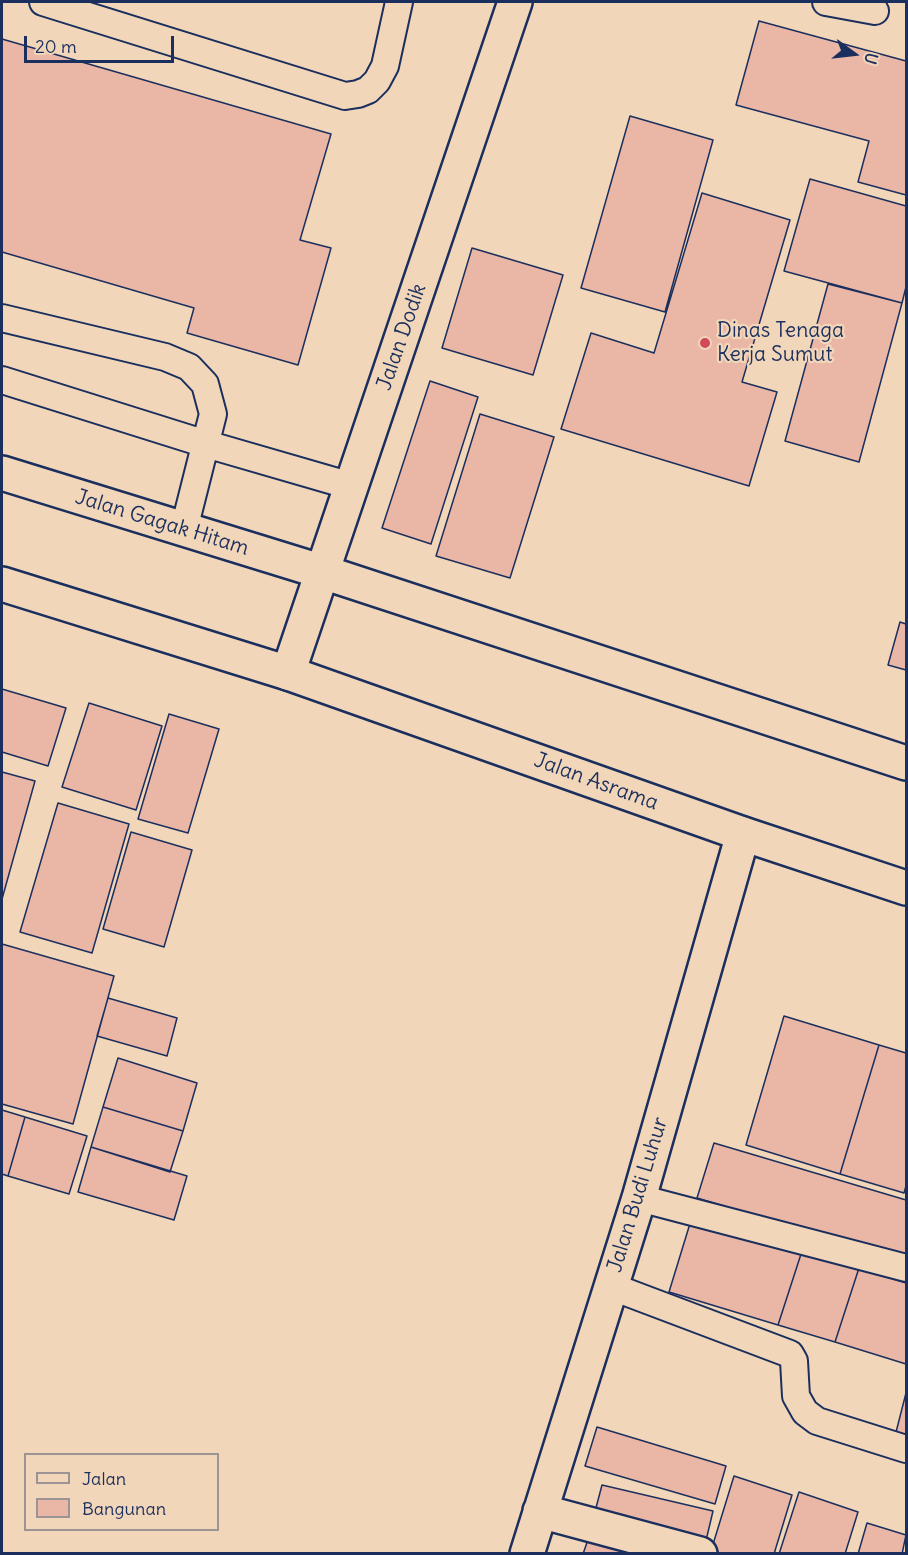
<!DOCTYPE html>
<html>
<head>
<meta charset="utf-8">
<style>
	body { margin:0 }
	#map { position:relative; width:908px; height:1555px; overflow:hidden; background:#f2d6b9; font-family:Delius,sans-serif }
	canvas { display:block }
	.frame { position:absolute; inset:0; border:3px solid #1b2f5e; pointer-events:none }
	.legend { position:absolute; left:24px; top:1453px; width:195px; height:78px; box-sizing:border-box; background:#f2d6b9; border:2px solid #9c9395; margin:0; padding:8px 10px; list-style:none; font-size:18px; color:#1b2f5e }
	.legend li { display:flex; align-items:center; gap:12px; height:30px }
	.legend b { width:30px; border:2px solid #9c9395 }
	.north { position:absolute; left:824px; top:24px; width:60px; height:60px; -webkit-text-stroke:4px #f2d6b9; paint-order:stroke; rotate:105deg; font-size:16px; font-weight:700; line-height:24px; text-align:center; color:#1b2f5e }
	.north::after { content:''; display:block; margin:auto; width:21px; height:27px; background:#1b2f5e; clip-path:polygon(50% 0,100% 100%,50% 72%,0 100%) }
	.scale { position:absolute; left:24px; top:36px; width:150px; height:27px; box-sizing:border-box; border:3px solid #1b2f5e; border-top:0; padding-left:8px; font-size:18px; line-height:21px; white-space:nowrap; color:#1b2f5e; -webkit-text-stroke:4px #f2d6b9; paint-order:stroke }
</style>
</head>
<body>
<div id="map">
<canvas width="908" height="1555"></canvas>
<div class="frame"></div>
<ul class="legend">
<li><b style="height:8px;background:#f2d6b9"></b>Jalan</li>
<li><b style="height:16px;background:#eab6a6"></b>Bangunan</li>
</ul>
<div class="north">U</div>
<div class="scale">20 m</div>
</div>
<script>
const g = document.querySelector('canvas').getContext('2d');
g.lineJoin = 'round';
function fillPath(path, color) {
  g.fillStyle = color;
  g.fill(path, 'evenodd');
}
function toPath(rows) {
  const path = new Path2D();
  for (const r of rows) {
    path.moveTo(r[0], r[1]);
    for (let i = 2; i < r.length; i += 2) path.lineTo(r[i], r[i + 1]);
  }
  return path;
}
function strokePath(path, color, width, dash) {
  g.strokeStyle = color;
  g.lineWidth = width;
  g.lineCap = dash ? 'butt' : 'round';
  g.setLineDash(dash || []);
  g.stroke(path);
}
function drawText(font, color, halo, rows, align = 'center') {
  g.font = font + ' Delius,sans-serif';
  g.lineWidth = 4.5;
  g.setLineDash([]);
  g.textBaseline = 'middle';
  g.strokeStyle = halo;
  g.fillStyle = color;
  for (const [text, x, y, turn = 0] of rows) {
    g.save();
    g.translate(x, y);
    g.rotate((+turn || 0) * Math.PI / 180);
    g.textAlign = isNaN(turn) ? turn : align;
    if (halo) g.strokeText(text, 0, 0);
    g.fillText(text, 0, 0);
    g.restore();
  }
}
const building = toPath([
	[759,21,906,61,906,195,858,182,869,141,736,105,759,21],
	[2,39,331,134,300,240,331,248,298,365,187,333,194,308,2,252,2,39],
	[630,116,713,140,665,312,581,288,630,116],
	[810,179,906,206,906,287,902,303,784,271,810,179],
	[702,193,790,220,742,382,777,392,749,486,561,429,591,333,654,353,702,193],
	[472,248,563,275,533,375,442,348,472,248],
	[828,284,902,303,859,462,785,441,828,284],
	[430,381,478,397,431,544,382,528,430,381],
	[480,414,554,437,510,578,436,556,480,414],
	[900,622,906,624,906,670,888,665,900,622],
	[2,689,66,708,48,766,2,752,2,689],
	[89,703,162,726,136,810,62,787,89,703],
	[169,714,219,729,188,833,138,819,169,714],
	[2,772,35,781,2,899,2,772],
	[58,803,129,824,92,953,20,932,58,803],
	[131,832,192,850,164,947,103,929,131,832],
	[2,944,114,976,73,1124,2,1104,2,944],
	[108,998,177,1018,167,1056,97,1036,108,998],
	[784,1016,879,1045,840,1174,746,1145,784,1016],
	[879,1045,906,1053,906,1186,904,1193,840,1174,879,1045],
	[118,1058,197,1083,183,1131,103,1107,118,1058],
	[103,1107,183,1131,170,1172,91,1147,103,1107],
	[2,1110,25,1117,8,1176,2,1174,2,1110],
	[25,1117,87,1136,69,1194,8,1176,25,1117],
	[714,1143,906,1200,906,1260,697,1198,714,1143],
	[91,1147,187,1176,174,1220,78,1192,91,1147],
	[692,1217,802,1251,778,1325,669,1292,692,1217],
	[802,1251,859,1268,835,1342,778,1325,802,1251],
	[859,1268,906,1283,906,1364,835,1342,859,1268],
	[906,1393,906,1444,894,1440,906,1393],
	[597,1427,726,1466,715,1504,585,1466,597,1427],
	[734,1476,792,1495,774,1554,710,1554,734,1476],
	[602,1485,713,1511,704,1549,592,1523,602,1485],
	[799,1492,858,1512,845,1554,779,1554,799,1492],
	[867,1523,906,1535,902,1554,858,1554,867,1523],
	[592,1528,664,1554,583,1554,592,1528]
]);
fillPath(building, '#eab6a6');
strokePath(building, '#1b2f5e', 1.5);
const lane = toPath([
	[43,2,345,96,358,94,368,90,377,81,385,66,399,2],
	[826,2,875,11],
	[2,318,165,357,189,367,205,384,213,414,184,529],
	[2,380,206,444,351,486],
	[639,1198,906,1268],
	[610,1286,790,1354,794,1361,796,1396,805,1412,817,1421,906,1449]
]);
const street = toPath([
	[288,673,515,2],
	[540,1511,700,1554],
	[527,1554,639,1198,743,834]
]);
const highway = toPath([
	[2,473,323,572,906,763],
	[2,584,288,673,743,834,906,888]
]);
strokePath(lane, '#1b2f5e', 30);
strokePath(street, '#1b2f5e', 38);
strokePath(highway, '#1b2f5e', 38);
strokePath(lane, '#f2d6b9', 26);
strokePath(street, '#f2d6b9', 33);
strokePath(highway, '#f2d6b9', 33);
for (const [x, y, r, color] of [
	[705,343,6,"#d1495b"]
]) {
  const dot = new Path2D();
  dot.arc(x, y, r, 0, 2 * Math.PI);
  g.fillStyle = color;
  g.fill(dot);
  strokePath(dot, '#f2d6b9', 2);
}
drawText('21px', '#1b2f5e', '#f2d6b9', [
	["Dinas Tenaga",717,331],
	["Kerja Sumut",717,355]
], 'left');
drawText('21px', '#1b2f5e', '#f2d6b9', [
	["Jalan Dodik",402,337,-71],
	["Jalan Gagak Hitam",162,523,17],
	["Jalan Asrama",596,782,20],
	["Jalan Budi Luhur",638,1195,-73]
]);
</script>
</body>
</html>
